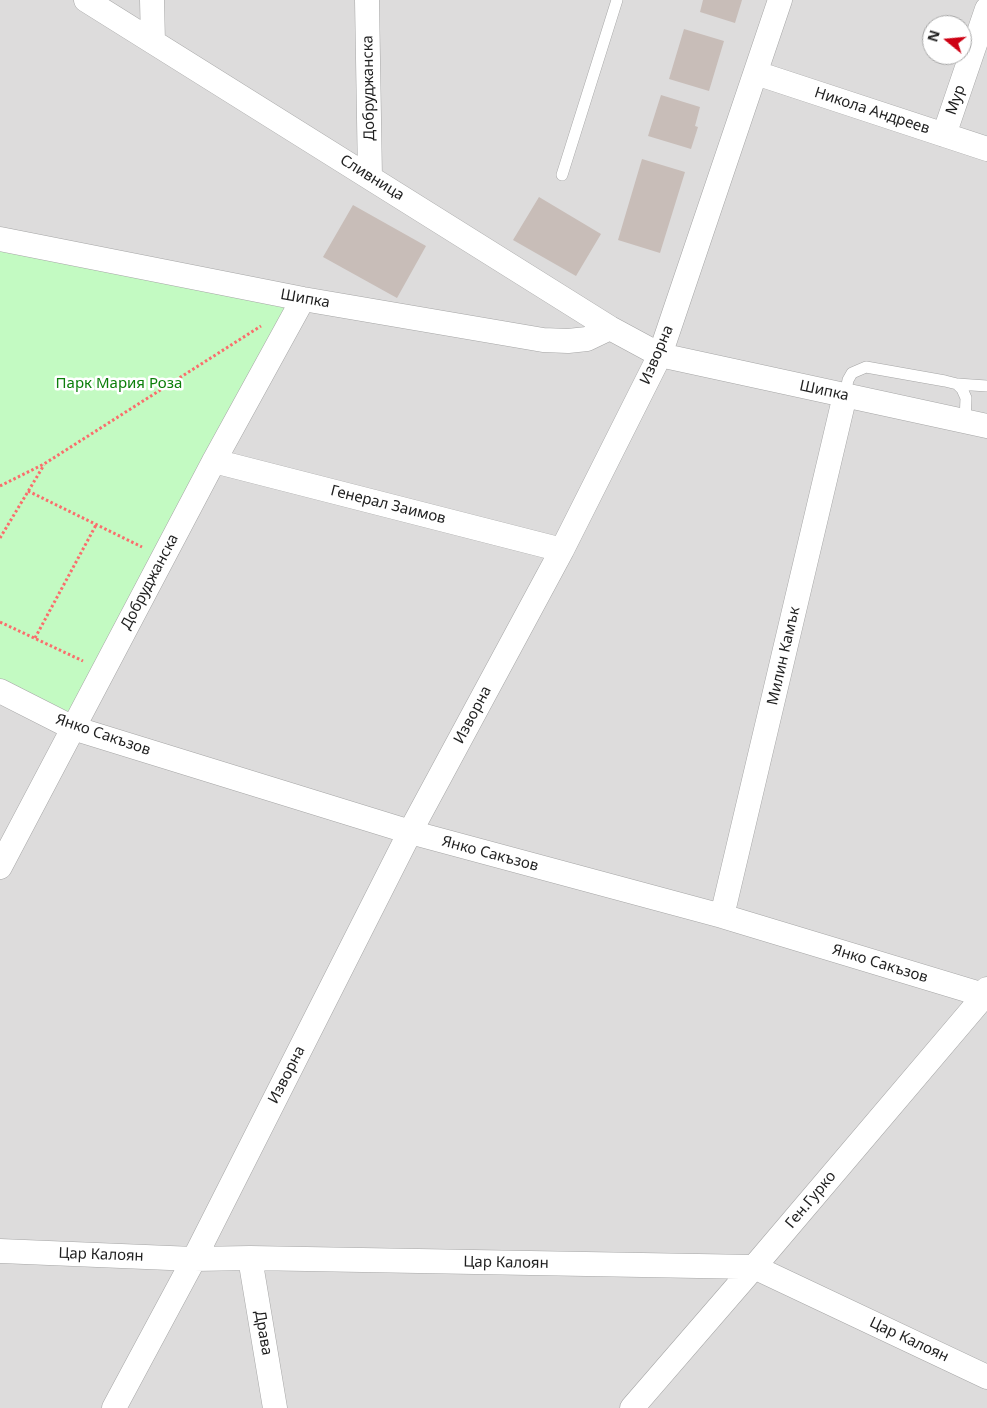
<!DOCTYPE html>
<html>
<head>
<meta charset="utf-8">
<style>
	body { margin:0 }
	#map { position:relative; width:987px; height:1408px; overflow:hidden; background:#f0ebe5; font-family:"Noto Sans",sans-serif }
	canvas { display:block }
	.north { position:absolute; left:922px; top:15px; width:50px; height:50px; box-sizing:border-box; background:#fff; border:1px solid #a5a5a5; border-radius:50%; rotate:287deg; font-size:14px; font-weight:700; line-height:20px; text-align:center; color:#1f1f1f }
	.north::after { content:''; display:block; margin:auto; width:18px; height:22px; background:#ce0013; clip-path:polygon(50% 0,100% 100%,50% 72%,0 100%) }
</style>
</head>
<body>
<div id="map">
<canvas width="987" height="1408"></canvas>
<div class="north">N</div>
</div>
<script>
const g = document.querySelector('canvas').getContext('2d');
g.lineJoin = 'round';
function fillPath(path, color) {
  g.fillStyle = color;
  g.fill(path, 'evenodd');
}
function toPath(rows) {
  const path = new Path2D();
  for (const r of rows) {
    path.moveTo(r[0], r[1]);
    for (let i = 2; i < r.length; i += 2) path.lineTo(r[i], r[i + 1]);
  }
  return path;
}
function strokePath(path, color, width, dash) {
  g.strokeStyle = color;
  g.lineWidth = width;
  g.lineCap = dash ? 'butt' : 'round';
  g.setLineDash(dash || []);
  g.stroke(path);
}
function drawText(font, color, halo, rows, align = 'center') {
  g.font = font + ' "Noto Sans",sans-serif';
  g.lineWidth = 5;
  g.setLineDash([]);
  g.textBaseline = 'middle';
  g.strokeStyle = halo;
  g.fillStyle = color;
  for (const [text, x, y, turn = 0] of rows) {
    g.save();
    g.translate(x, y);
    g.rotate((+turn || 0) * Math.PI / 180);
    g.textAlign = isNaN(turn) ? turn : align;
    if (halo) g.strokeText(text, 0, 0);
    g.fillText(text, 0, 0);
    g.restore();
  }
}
fillPath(toPath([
	[0,0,987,0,987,1408,0,1408],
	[932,25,962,25,962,55,932,55]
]), '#dddcdc');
fillPath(toPath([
	[0,239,303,299,73,728,0,691]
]), '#c3fac2');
fillPath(toPath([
	[703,0,742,0,735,23,700,12],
	[684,29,724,41,709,91,669,79],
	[661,95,700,107,695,126,698,127,691,149,648,136],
	[642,159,685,172,660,253,618,240],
	[539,197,601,234,576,276,513,240],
	[353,205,426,246,397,298,323,257]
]), '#c8bdb8');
const service = toPath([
	[562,175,617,0],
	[957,384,987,386],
	[845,395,848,380,852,373,866,367,945,381,957,384,962,389,966,398,965,421]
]);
const minor = toPath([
	[86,0,610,328,660,355,987,426],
	[152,0,153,42],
	[367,0,370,177],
	[756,73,987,149],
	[944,135,987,9],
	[0,239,303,299,543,340,568,341,587,339,610,328],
	[214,461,562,550],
	[0,691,73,728,410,832,722,916,987,996],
	[0,867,214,461,303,299],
	[722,916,845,395],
	[0,1251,194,1259,250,1258,754,1267,987,1377],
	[250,1258,275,1408],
	[114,1408,194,1259,410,832,562,550,660,355,780,0],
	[632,1408,754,1267,984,996,987,989]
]);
strokePath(service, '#a6a6a6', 12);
strokePath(minor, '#a6a6a6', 25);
strokePath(toPath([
	[0,486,44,464,261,326],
	[28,491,142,547],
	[0,538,44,465],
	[0,622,83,661],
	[35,638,96,525]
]), '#fa6d6c', 3, [2.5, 2.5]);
strokePath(service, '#fff', 11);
strokePath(minor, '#fff', 24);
drawText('15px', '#1f1f1f', '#fff', [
	["Добруджанска",369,88,-91],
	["Мур",956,100,-71],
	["Никола Андреев",872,111,18],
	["Сливница",372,178,32],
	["Шипка",305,299,10],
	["Изворна",657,355,-67],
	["Шипка",824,391,12],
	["Генерал Заимов",388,505,14],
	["Добруджанска",150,582,-62],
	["Милин Камък",784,656,-77],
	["Изворна",473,715,-62],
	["Янко Сакъзов",103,735,19],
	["Янко Сакъзов",490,854,15],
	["Янко Сакъзов",880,964,17],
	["Изворна",287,1075,-63],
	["Ген.Гурко",811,1200,-50],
	["Цар Калоян",101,1255,2],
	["Цар Калоян",506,1263,1],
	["Драва",263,1333,80],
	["Цар Калоян",909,1340,25]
]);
drawText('15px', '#0c7f0b', '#fff', [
	["Парк Мария Роза",119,384]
]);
</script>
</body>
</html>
